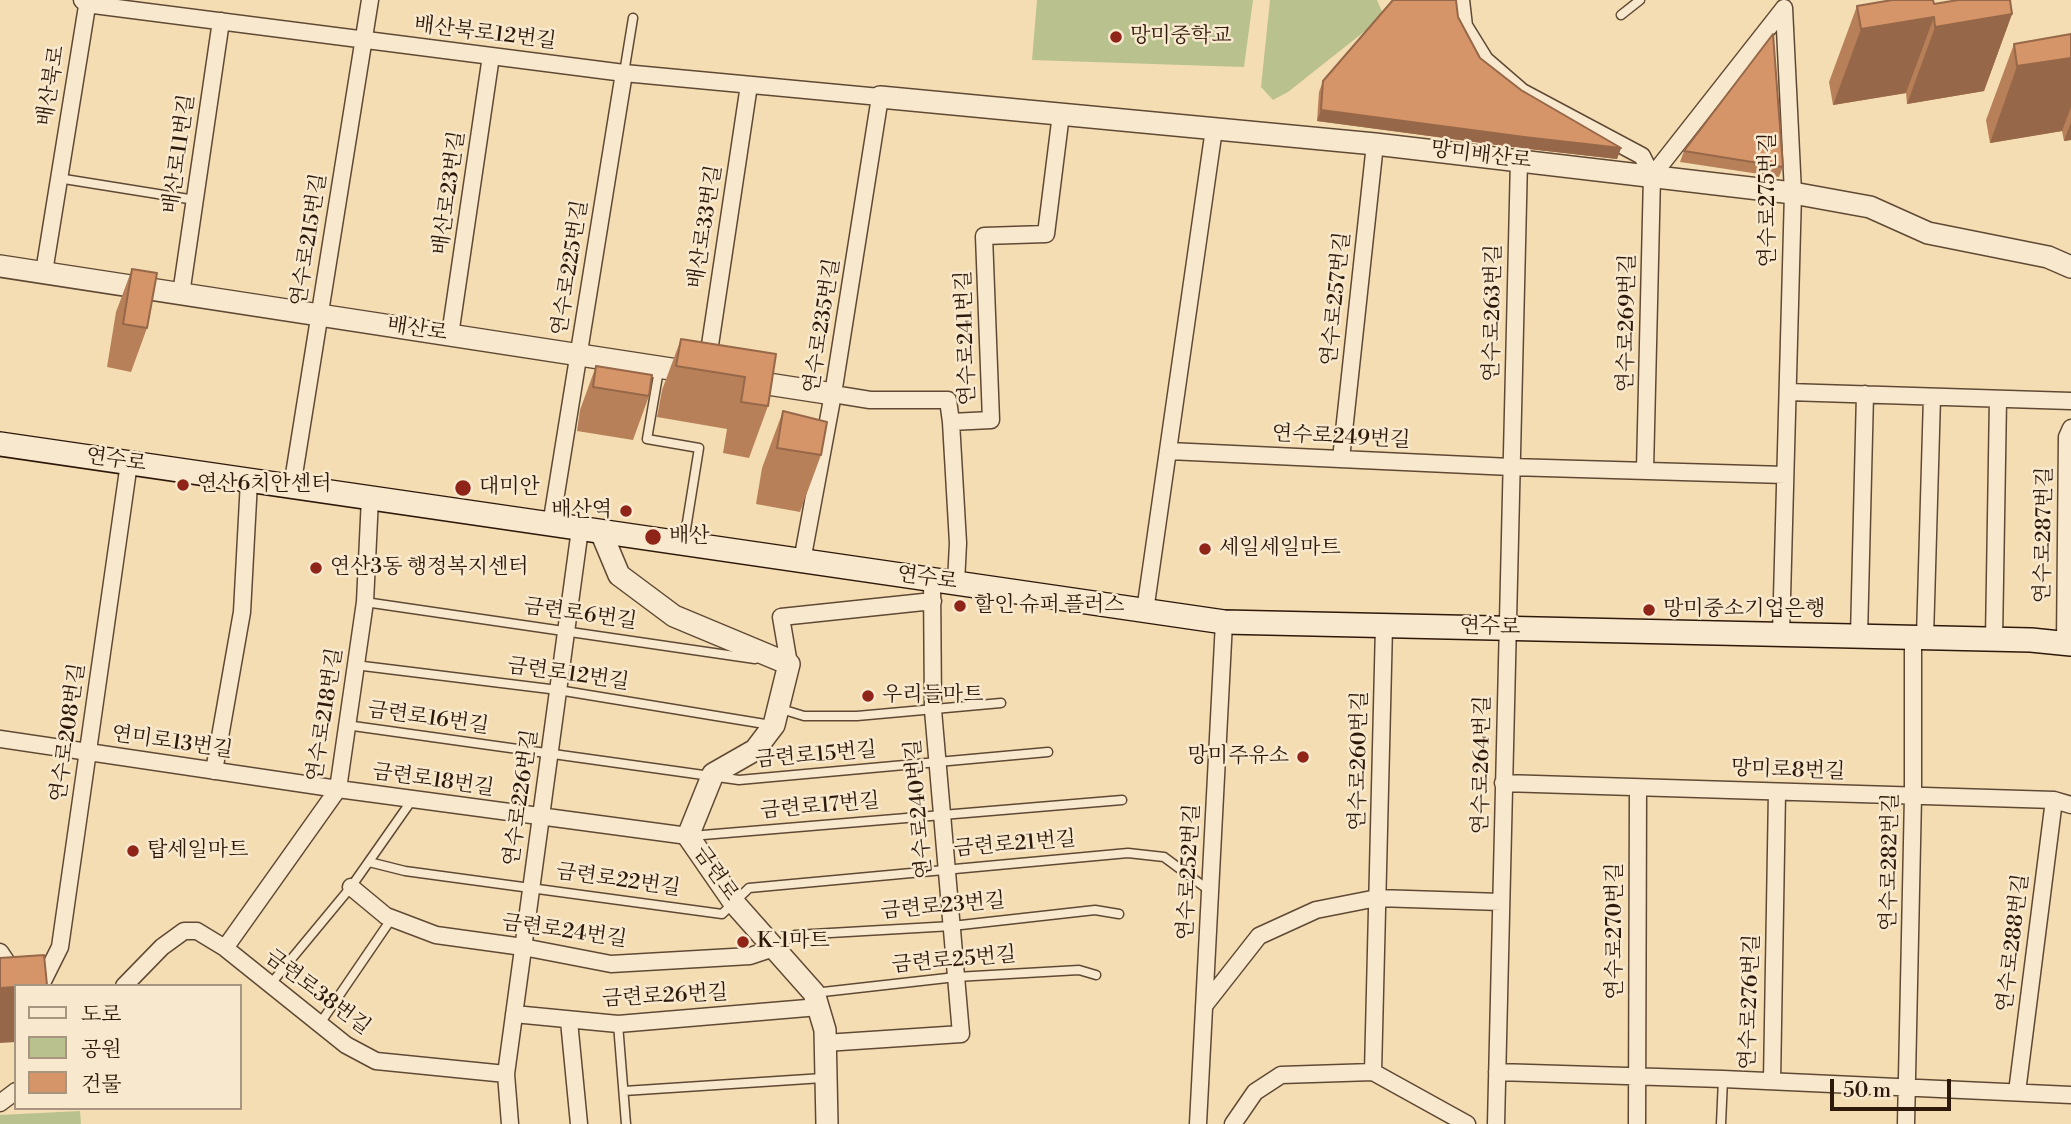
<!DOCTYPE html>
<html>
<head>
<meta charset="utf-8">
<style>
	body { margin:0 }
	#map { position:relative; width:2071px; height:1124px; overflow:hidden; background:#f4ddb3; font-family:"Libre Bodoni","Noto Serif KR",serif }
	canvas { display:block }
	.legend { position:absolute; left:14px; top:984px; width:228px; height:126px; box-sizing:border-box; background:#f8e9ce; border:2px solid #a79580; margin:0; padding:9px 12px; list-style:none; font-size:21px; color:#2e180a }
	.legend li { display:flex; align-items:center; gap:14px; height:35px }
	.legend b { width:35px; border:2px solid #a79580 }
	.scale { position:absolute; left:1830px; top:1079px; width:121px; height:32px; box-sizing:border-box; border:4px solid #2e180a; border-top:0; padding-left:9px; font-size:21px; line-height:24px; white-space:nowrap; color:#2e180a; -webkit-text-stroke:5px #f8e9ce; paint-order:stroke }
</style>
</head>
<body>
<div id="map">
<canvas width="2071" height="1124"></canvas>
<ul class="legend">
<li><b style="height:9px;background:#f8e9ce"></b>도로</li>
<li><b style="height:19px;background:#b9c28e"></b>공원</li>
<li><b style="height:19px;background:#d69568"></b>건물</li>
</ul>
<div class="scale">50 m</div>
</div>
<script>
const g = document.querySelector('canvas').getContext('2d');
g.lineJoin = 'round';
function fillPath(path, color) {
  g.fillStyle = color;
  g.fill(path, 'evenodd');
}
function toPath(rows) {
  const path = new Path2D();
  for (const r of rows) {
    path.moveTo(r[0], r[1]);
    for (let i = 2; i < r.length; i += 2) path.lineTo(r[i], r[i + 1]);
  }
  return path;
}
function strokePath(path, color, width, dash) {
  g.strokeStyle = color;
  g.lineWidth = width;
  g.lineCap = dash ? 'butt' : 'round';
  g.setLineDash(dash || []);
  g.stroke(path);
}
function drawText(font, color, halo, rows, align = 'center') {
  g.font = font + ' "Libre Bodoni","Noto Serif KR",serif';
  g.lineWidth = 5;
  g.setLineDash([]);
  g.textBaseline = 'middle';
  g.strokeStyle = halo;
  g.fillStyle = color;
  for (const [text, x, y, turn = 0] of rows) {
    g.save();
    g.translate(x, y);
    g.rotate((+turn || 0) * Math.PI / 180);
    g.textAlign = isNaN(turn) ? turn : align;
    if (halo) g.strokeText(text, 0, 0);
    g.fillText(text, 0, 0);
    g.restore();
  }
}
fillPath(toPath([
	[1037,0,1253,0,1244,67,1032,60],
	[1270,0,1377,0,1384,16,1288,92,1273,100,1261,87],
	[80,1111,81,1124,0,1124,0,1115]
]), '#b9c28e');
const service = toPath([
	[1621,15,1640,0],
	[624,73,633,18],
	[58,178,195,200],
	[659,370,647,439,699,448,684,541],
	[365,602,755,659],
	[355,665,558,690,771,725],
	[778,708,804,716,857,716,1001,703],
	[346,725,739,780,1048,752],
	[691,836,1122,800],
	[369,862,405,871,722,914,749,888,1128,853,1164,857,1210,891],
	[776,947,795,935,952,926,1095,910,1119,914],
	[269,986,351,887,412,800],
	[814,993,956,977,1079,970,1096,975],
	[618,1024,626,1124],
	[319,1025,392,918],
	[624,1091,823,1078],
	[1721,1124,1723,1079]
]);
const minor = toPath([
	[82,0,86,4,624,73,880,97,833,394,802,561],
	[1461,0,1464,26,1485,60,1522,92,1642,156,1652,176],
	[44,272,88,0],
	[181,294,221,21],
	[450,335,491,56],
	[707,365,749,85],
	[1788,392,2071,401],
	[833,394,870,400,948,400,951,422],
	[1169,451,1511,467,1785,475],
	[1341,459,1375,144],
	[1645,470,1652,176,1784,8],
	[292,487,370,0],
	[551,525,624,73],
	[956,583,958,543,951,422,991,420,984,236,1046,234,1061,114],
	[1145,611,1214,129],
	[1781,634,1793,193,1784,8],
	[1859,636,1865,394],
	[1925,637,1932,397],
	[1994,639,1998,399],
	[2065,643,2067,437,2071,428],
	[789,664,781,617,933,601],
	[0,739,338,789,688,836],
	[214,771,242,612,249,481],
	[1503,783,2054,800,2071,805],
	[351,887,386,916,436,935,523,947,611,964,750,956,774,948],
	[225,948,338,789,365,602,370,498],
	[0,952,18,979,43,981,60,947,129,463],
	[124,986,162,947,184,931,197,931,225,948,346,1045,376,1061,506,1074,510,1124],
	[1204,1006,1259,936,1316,910,1377,898,1501,902],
	[514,1014,618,1024,819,1007],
	[569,1021,579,1124],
	[825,1043,961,1034,933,710,932,580],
	[1373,1072,1384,626],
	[1497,1072,1723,1079,2071,1095],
	[506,1074,580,529],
	[1772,1081,1777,792],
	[2017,1092,2054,800],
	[0,1103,16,1091],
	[1198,1124,1224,622],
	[1233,1124,1255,1092,1281,1075,1373,1072,1467,1124],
	[1496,1124,1519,160],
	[1637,1124,1638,788],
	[1906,1124,1913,796,1913,637]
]);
const tertiary = toPath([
	[880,97,1375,144,1793,193,1870,207,1928,233,2048,257,2071,267],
	[0,266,697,373],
	[742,380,833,394],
	[601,532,619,575,674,616,789,664,774,725,755,750,713,774,688,836,735,904,814,993,825,1030,827,1124]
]);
const secondary = toPath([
	[0,444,1224,622,2031,640,2071,644]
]);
strokePath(service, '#604934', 11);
strokePath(minor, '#604934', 19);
strokePath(tertiary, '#604934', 24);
strokePath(secondary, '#2e180a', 26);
strokePath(service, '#f8e9ce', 8);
strokePath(minor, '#f8e9ce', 16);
strokePath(tertiary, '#f8e9ce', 21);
strokePath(secondary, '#f8e9ce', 23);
fillPath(toPath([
	[1392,0,1456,0,1458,17,1480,58,1521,90,1621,148,1617,159,1520,148,1317,121,1319,92,1323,81],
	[1934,4,2012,14,1984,91,1907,104,1906,93,1833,105,1829,82,1857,6],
	[2071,34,2071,140,2064,141,2062,131,1990,143,1986,120,2014,44],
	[1684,151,1783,167,1779,177,1680,162],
	[132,269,147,328,131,372,107,367,116,312],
	[681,339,776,354,768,406,749,458,723,453,727,429,657,417,662,390],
	[596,366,649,396,633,440,577,431,580,410],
	[783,411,821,455,800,512,756,504,762,468]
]), '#b88059');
fillPath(toPath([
	[2012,14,1984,91,1907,104,1935,27],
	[1934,17,1906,93,1833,105,1861,29],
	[2071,58,2071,107,2062,131,1990,143,2017,66],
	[1321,110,1621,148,1617,159,1520,148,1317,121],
	[2071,122,2071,140,2064,141],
	[16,987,16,1042,0,1043,0,988]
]), '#966849');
const building = toPath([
	[1393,0,1456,0,1458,17,1480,58,1521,90,1621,148,1524,137,1321,110,1323,81,1393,0],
	[1892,0,1933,0,1934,4,1958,0,2010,0,2012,14,1935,27,1934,17,1861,29,1857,6,1892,0],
	[1773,34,1783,167,1684,151,1773,34],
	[2071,34,2071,58,2017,66,2014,44,2071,34],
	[132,269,157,273,147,328,123,324,132,269],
	[681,339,776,354,768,406,741,402,745,377,676,366,681,339],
	[596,366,652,375,649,396,593,387,596,366],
	[783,411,827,422,821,455,777,448,783,411],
	[44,955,47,985,16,986,16,987,0,988,0,958,44,955]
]);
fillPath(building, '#d69568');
strokePath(building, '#966849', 2);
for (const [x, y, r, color] of [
	[1116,37,7,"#8f2418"],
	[183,485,7,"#8f2418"],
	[463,488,9,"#8f2418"],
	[626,511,7,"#8f2418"],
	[653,537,9,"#8f2418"],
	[1205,549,7,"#8f2418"],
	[316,568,7,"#8f2418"],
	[960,606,7,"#8f2418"],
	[1649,610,7,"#8f2418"],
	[868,696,7,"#8f2418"],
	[1303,757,7,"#8f2418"],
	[133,851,7,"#8f2418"],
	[743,942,7,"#8f2418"]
]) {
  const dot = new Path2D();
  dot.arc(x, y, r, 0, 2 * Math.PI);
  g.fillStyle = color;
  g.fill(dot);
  strokePath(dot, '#f8e9ce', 2.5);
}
drawText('21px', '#2e180a', '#f8e9ce', [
	["배산북로12번길",485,34,7],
	["배산북로",52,86,-81],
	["배산로11번길",180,154,-82],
	["망미배산로",1481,156,7],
	["배산로23번길",450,193,-82],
	["연수로275번길",1769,200,-90],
	["배산로33번길",706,227,-81],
	["연수로215번길",310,240,-81],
	["연수로225번길",571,268,-81],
	["연수로257번길",1337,299,-84],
	["연수로263번길",1494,313,-89],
	["연수로269번길",1628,323,-89],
	["연수로235번길",823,326,-81],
	["배산로",417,330,9],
	["연수로241번길",967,338,-92],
	["연수로249번길",1341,438,3],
	["연수로",116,461,8],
	["연수로287번길",2045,535,-89],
	["연수로",927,579,8],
	["금련로6번길",580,615,8],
	["연수로",1490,628,1],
	["금련로12번길",568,675,8],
	["연수로218번길",326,715,-81],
	["금련로16번길",428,719,8],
	["연수로208번길",69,733,-82],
	["연미로13번길",172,743,8],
	["금련로15번길",816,756,-5],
	["연수로260번길",1360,761,-89],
	["연수로264번길",1483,765,-89],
	["망미로8번길",1788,771,2],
	["금련로18번길",433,781,8],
	["연수로226번길",522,798,-82],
	["금련로17번길",820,807,-5],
	["연수로240번길",920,809,-95],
	["금련로21번길",1015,845,-5],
	["연수로282번길",1891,862,-89],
	["연수로252번길",1190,872,-87],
	["금련로",715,874,55],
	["금련로22번길",618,881,8],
	["금련로23번길",943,907,-5],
	["연수로270번길",1616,931,-90],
	["금련로24번길",564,932,8],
	["연수로288번길",2014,943,-83],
	["금련로25번길",954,961,-5],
	["금련로38번길",317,993,37],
	["금련로26번길",665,997,-3],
	["연수로276번길",1751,1002,-88]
]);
drawText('21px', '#2e180a', '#f8e9ce', [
	["망미중학교",1130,37],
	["연산6치안센터",197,485],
	["대미안",479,488],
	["배산역",612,511,"right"],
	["배산",669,537],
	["세일세일마트",1219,549],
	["연산3동 행정복지센터",330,568],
	["할인 슈퍼 플러스",974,606],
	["망미중소기업은행",1663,610],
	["우리들마트",882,696],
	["망미주유소",1289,757,"right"],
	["탑세일마트",147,851],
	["K-1마트",757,942]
], 'left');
</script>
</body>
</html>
